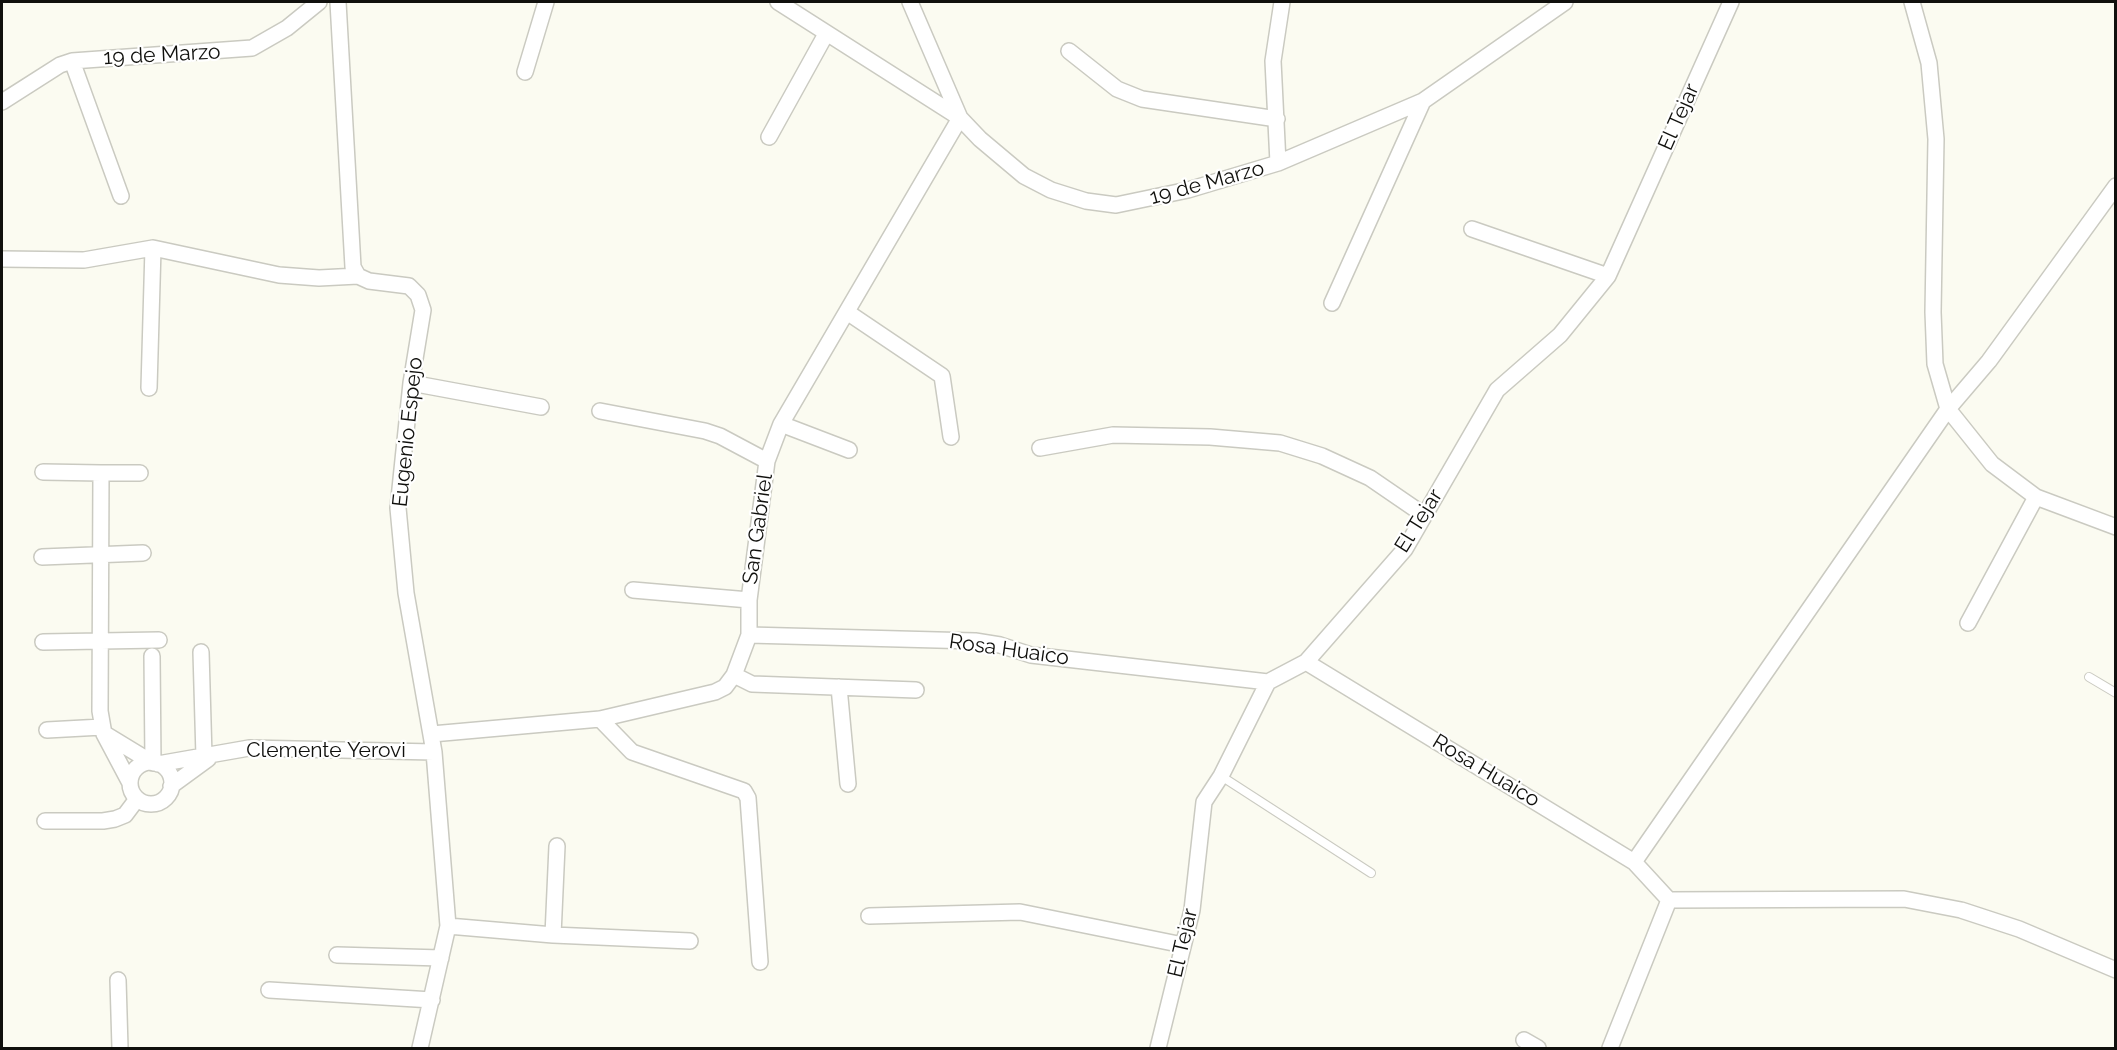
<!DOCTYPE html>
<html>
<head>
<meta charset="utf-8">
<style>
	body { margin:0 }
	#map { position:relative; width:2117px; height:1050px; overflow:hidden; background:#fbfbf1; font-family:Raleway,sans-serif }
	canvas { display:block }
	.frame { position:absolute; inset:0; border:3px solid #10100d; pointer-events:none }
</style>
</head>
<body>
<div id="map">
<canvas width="2117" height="1050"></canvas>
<div class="frame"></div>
</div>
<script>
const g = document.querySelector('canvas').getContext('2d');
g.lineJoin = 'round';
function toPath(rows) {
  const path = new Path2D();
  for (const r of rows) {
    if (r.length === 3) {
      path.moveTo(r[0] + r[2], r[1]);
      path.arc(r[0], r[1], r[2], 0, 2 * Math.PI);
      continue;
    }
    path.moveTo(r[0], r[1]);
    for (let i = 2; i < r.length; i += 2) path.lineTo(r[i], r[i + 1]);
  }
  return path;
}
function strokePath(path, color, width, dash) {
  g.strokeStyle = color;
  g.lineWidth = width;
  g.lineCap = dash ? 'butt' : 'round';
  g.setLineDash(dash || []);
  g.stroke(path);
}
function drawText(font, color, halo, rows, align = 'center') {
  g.font = font + ' Raleway,sans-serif';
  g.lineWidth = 4.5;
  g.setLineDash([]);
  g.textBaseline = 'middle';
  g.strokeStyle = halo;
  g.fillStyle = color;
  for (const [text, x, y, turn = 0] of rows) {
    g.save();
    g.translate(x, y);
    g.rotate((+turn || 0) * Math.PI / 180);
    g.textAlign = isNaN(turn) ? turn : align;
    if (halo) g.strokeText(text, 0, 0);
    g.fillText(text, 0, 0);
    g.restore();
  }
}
const service = toPath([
	[2089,677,2116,693],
	[1221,776,1371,873]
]);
const minor = toPath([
	[338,2,353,267,358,276,369,281,409,286,418,295,423,310,411,383,398,508,406,593,434,752,448,926,420,1048],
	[910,2,960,118,980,139,1024,176,1051,190,1086,201,1116,205,1188,190,1278,163,1423,101,1565,2],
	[1912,2,1929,63,1936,139,1933,312,1935,364,1948,409,1992,464,2036,497,2116,527],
	[1069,51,1117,89,1142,99,1277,119],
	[72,61,121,196],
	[525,72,546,2],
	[2,102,60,65,72,61,252,48,287,28,319,2],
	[769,137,826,34],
	[1278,163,1273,61,1282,2],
	[1472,229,1608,276],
	[2,259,84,260,153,248,279,275,319,278,358,276],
	[1332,303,1423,101],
	[847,312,942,376,951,437],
	[411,383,541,407],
	[149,388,153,248],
	[600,411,705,431,720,436,767,461],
	[781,424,849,450],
	[1040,448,1113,435,1210,437,1280,443,1322,456,1370,478,1424,515],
	[43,472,101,473,100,711,104,734,130,783],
	[101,473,140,473],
	[42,557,143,553],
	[633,590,749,600],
	[1968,623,2036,497],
	[749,635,975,641,1000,645,1031,655,1268,682],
	[43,642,159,640],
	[201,652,204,757],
	[152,656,153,763],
	[1306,662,1634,862,1669,900,1904,899,1961,910,2019,929,2116,970],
	[734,675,752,684,916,690],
	[839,687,848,784],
	[600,719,632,752,744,791,748,798,760,962],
	[47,730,102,727],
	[105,734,151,762],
	[432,734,600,719,715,692,725,687,734,675,749,635,749,600,767,461,781,424,960,118,778,2],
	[151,783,21],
	[158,764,249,748,434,752],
	[171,786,208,759],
	[45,821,103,821,115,819,125,815,137,799],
	[1634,862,1948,409,1989,361,2116,186],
	[869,916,1020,912,1183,945],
	[448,926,553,935,557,846],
	[553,935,690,941],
	[337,955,441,958],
	[118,980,120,1048],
	[269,990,432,1000],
	[1524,1040,1538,1048],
	[1158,1048,1192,910,1204,802,1221,776,1268,682,1306,662,1405,549,1497,390,1560,335,1608,276,1731,2],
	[1610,1048,1669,900]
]);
strokePath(service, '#cacac1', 10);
strokePath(minor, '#cacac1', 18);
strokePath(service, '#fff', 8);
strokePath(minor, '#fff', 15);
drawText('21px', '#10100d', '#fff', [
	["19 de Marzo",162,55,-3],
	["El Tejar",1679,117,-66],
	["19 de Marzo",1207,183,-15],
	["Eugenio Espejo",408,432,-84],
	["El Tejar",1419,521,-58],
	["San Gabriel",758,529,-82],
	["Rosa Huaico",1009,650,8],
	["Clemente Yerovi",326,751],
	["Rosa Huaico",1486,771,31],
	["El Tejar",1183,943,-77]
]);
</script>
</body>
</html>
